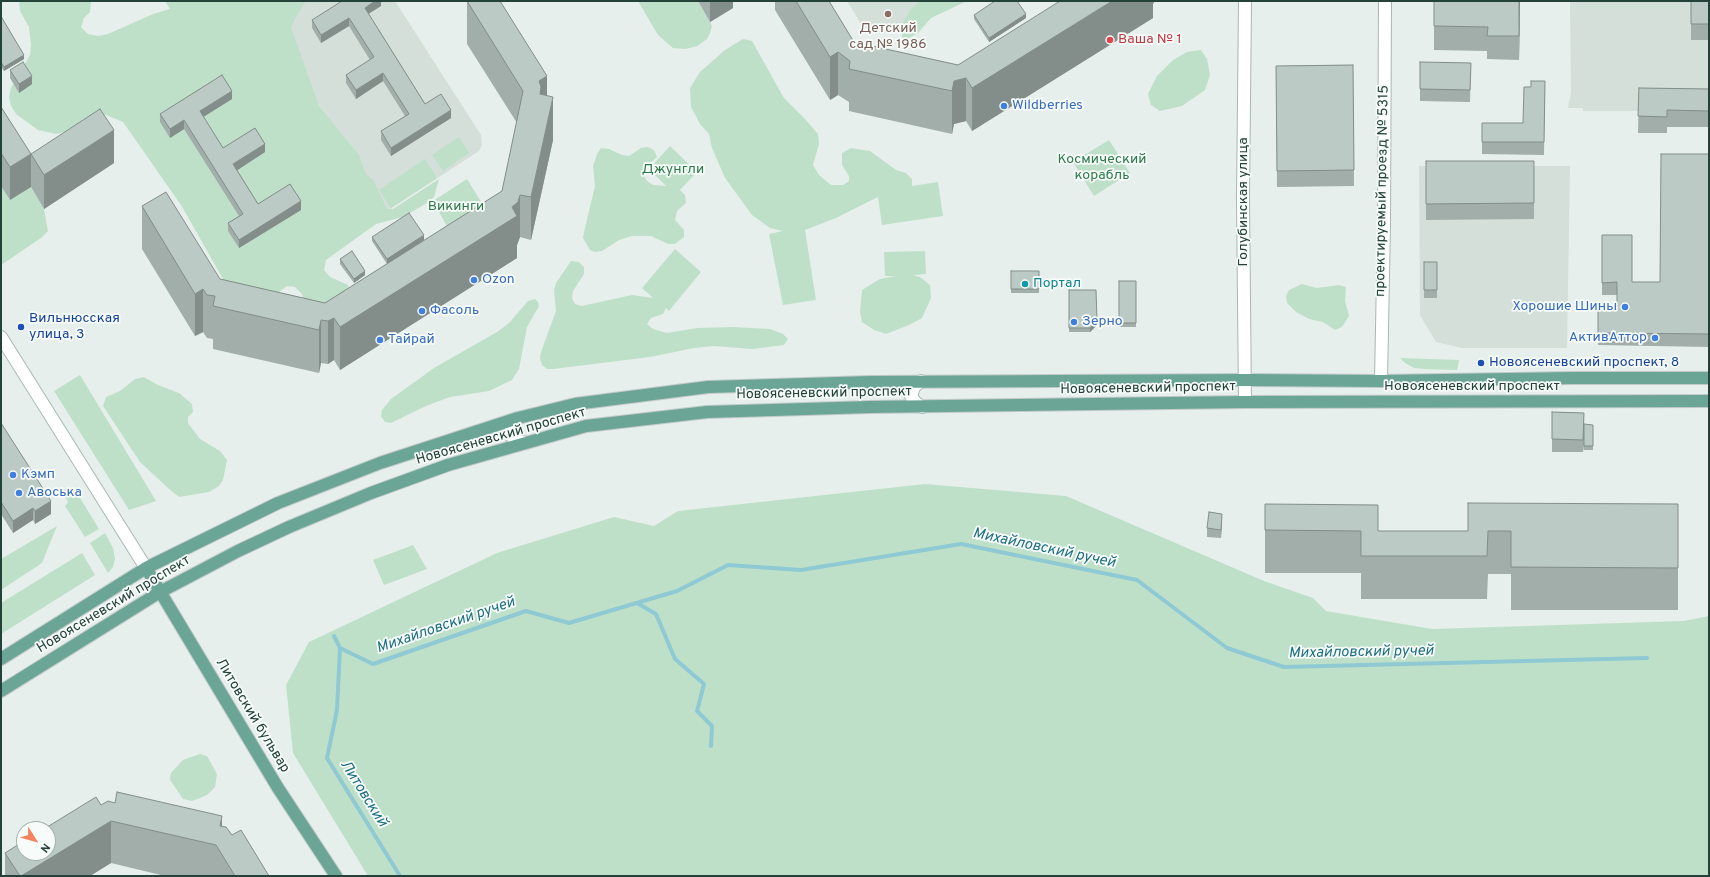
<!DOCTYPE html>
<html>
<head>
<meta charset="utf-8">
<style>
	body { margin:0 }
	#map { position:relative; width:1710px; height:877px; overflow:hidden; background:#e6efeb; font-family:Overpass,sans-serif }
	canvas { display:block }
	.frame { position:absolute; inset:0; border:2px solid #24423a; pointer-events:none }
	.north { position:absolute; left:16px; top:821px; width:40px; height:40px; box-sizing:border-box; background:#f7fbf9; border:1px solid #a3b1ad; border-radius:50%; rotate:127deg; font-size:11px; font-weight:700; line-height:16px; text-align:center; color:#24423a }
	.north::after { content:''; display:block; margin:auto; width:14px; height:18px; background:#f4845f; clip-path:polygon(50% 0,100% 100%,50% 72%,0 100%) }
</style>
</head>
<body>
<div id="map">
<canvas width="1710" height="877"></canvas>
<div class="frame"></div>
<div class="north">N</div>
</div>
<script>
const g = document.querySelector('canvas').getContext('2d');
g.lineJoin = 'round';
function fillPath(path, color) {
  g.fillStyle = color;
  g.fill(path, 'evenodd');
}
function toPath(rows) {
  const path = new Path2D();
  for (const r of rows) {
    path.moveTo(r[0], r[1]);
    for (let i = 2; i < r.length; i += 2) path.lineTo(r[i], r[i + 1]);
  }
  return path;
}
function strokePath(path, color, width, dash) {
  g.strokeStyle = color;
  g.lineWidth = width;
  g.lineCap = dash ? 'butt' : 'round';
  g.setLineDash(dash || []);
  g.stroke(path);
}
function drawText(font, color, halo, rows, align = 'center') {
  g.font = font + ' Overpass,sans-serif';
  g.lineWidth = 3.5;
  g.setLineDash([]);
  g.textBaseline = 'middle';
  g.strokeStyle = halo;
  g.fillStyle = color;
  for (const [text, x, y, turn = 0] of rows) {
    g.save();
    g.translate(x, y);
    g.rotate((+turn || 0) * Math.PI / 180);
    g.textAlign = isNaN(turn) ? turn : align;
    if (halo) g.strokeText(text, 0, 0);
    g.fillText(text, 0, 0);
    g.restore();
  }
}
fillPath(toPath([
	[256,1,395,1,481,135,482,145,479,151,384,213],
	[847,1,943,1,897,30,880,32,863,27],
	[1570,1,1709,1,1709,105,1639,111,1583,111,1583,108,1568,108,1571,92],
	[1419,166,1570,166,1567,348,1462,348,1436,342,1420,315]
]), '#d4dfda');
fillPath(toPath([
	[19,1,89,1,91,2,90,12,84,18,81,27,88,34,98,36,108,34,153,14,170,9,165,1,306,1,296,17,291,27,319,106,359,155,366,174,374,181,387,209,393,209,439,179,434,197,427,203,403,217,376,224,326,260,324,270,330,277,348,285,350,294,338,307,304,303,302,294,295,287,287,286,279,292,278,301,227,286,181,205,123,122,106,115,98,115,64,132,56,134,38,130,16,114,11,106,9,97,11,88,30,55,31,45,29,27,20,11],
	[638,1,698,1,710,22,712,26,710,33,707,39,697,46,685,49,673,48,658,35],
	[920,1,967,1,931,18,918,33,907,39,902,37,903,23,909,11],
	[743,39,752,41,784,98,806,120,818,134,819,144,813,165,819,175,831,185,843,185,849,181,849,176,842,165,842,153,851,148,870,151,896,170,906,173,912,179,912,186,938,182,943,216,882,225,878,197,836,218,805,230,816,300,783,305,769,234,783,231,770,228,752,215,725,178,712,148,709,134,700,124,691,107,690,88,700,72,725,50],
	[1201,50,1207,59,1210,75,1205,90,1182,106,1160,111,1151,105,1148,94,1157,76,1173,60,1187,52],
	[459,137,469,153,443,171,432,155],
	[1109,140,1130,173,1094,196,1073,162],
	[670,146,697,172,680,190,685,195,686,203,677,211,675,220,684,230,684,237,675,244,668,244,651,236,632,236,619,240,602,251,595,252,590,250,583,238,584,232,595,186,593,166,597,154,601,148,609,149,622,155,629,156,641,148,648,147,654,150,657,157,643,169,644,176,647,181,653,185,666,186,649,169],
	[425,159,437,178,391,208,379,190],
	[467,179,485,208,450,232,433,201],
	[1,186,10,200,31,187,44,209,48,231,41,238,1,265],
	[675,249,701,272,669,311,666,308,663,314,651,318,647,324,653,329,667,333,697,328,733,327,770,329,783,334,788,339,784,345,752,349,714,346,694,348,650,357,553,369,547,369,542,365,540,358,541,352,556,311,554,290,556,283,571,261,579,262,584,267,584,274,573,291,572,298,575,304,582,306,632,295,653,298,642,288],
	[925,251,926,274,913,275,920,277,930,285,931,298,922,318,909,325,886,334,874,330,862,322,860,312,862,290,880,279,895,276,885,276,884,252],
	[1302,284,1317,288,1339,285,1346,287,1345,301,1349,316,1342,327,1335,330,1323,322,1309,319,1296,312,1287,303,1286,296,1289,290],
	[535,299,538,302,539,306,527,327,519,369,512,380,489,391,450,397,426,406,391,423,385,422,381,416,382,410,391,399,434,368,497,332,509,323,528,301],
	[1400,358,1459,360,1457,370,1425,369,1414,368,1405,363],
	[80,375,156,501,129,510,54,391],
	[144,377,158,385,179,393,192,404,193,412,188,417,188,423,200,439,220,451,227,460,223,480,219,486,209,492,179,497,168,488,140,462,103,406,106,397,120,391,135,379],
	[925,484,1066,496,1264,581,1313,598,1326,611,1432,629,1684,621,1709,616,1709,876,368,876,293,753,286,685,309,642,497,553,614,517,654,526,678,511],
	[74,488,99,529,85,537,65,506,68,502,62,490],
	[57,526,42,563,1,590,1,559],
	[105,533,113,548,115,559,113,567,108,573,90,543],
	[413,545,427,569,384,585,373,560],
	[82,553,95,575,1,634,1,603],
	[200,754,207,756,217,774,215,787,207,795,200,798,192,801,183,799,170,780,171,773,183,760]
]), '#bfe0c8');
strokePath(toPath([
	[637,603,656,614,675,659,704,684,697,711,712,726,711,746],
	[334,636,340,648],
	[340,648,373,664,526,611,569,623,677,591,728,565,801,570,961,544,1137,580,1227,648,1284,667,1647,658],
	[340,648,337,710,327,758,400,876]
]), '#8ec9d4', 4);
const minor = toPath([
	[1245,1,1243,199,1245,402],
	[1,337,146,568],
	[921,381,914,387,911,396,915,402,922,407],
	[1381,381,1384,223,1385,1],
	[518,418,511,427,510,435,516,440,525,443]
]);
const major = toPath([
	[146,568,278,788,336,876],
	[1,659,146,568,278,503,380,463,518,418,575,404,708,387,870,382,1246,380,1381,381,1572,378,1709,378],
	[1,691,160,592,238,551,289,527,371,493,448,465,586,426,707,412,870,407,1245,402,1709,401]
]);
strokePath(minor, '#a8b8b2', 14);
strokePath(major, '#c2cac8', 14);
strokePath(minor, '#fff', 12);
strokePath(major, '#6aa596', 12);
fillPath(toPath([
	[381,1,381,6,368,14,425,104,451,118,391,156,381,140,381,131,405,116,383,81,356,99,346,83,346,75,370,60,349,26,321,43,312,28,312,20],
	[467,1,547,96,553,140,531,240,520,237,517,245,517,258,340,370,334,360,328,364,321,363,319,373,213,349,213,339,207,338,203,332,195,336,142,249,142,206,220,279,325,303,502,191,517,123,467,44],
	[698,1,733,1,733,8,710,22],
	[775,1,829,1,854,42,958,65,1153,4,1153,18,972,131,966,121,954,124,952,134,849,111,849,102,838,95,830,100,775,10],
	[1520,1,1519,60,1487,59,1487,51,1434,50,1434,26],
	[1709,1,1709,40,1691,40,1691,24],
	[974,15,1026,18,989,42,974,19],
	[1,19,24,59,4,71,1,67],
	[1471,63,1470,102,1420,101,1420,89],
	[1353,65,1354,186,1277,187,1276,66],
	[10,70,32,84,19,93,10,78],
	[1545,81,1544,155,1482,154,1482,123,1523,123,1531,87],
	[1639,88,1709,89,1709,127,1667,127,1667,133,1638,133],
	[232,99,203,117,223,148,265,152,237,170,258,204,301,210,239,248,228,231,228,223,239,216,184,129,170,138,160,122,160,114],
	[1,107,31,154,114,163,44,209,31,187,10,200,1,186],
	[1709,154,1709,347,1598,345,1598,308,1617,309,1617,295,1602,295,1602,235,1632,282,1660,282],
	[1426,161,1534,161,1534,219,1426,220],
	[372,237,424,240,387,264,372,241],
	[340,259,365,275,354,283,340,264],
	[1424,262,1437,262,1437,298,1424,298],
	[1011,271,1039,271,1039,293,1011,293],
	[1119,281,1136,281,1136,327,1119,327],
	[1069,290,1097,325,1090,332,1069,332],
	[1552,412,1584,413,1584,445,1593,425,1593,450,1584,450,1584,446,1583,452,1552,452],
	[1,423,51,514,35,524,33,520,13,533,1,514],
	[1265,504,1378,531,1468,531,1678,504,1678,610,1511,610,1511,574,1488,574,1487,599,1361,599,1361,573,1265,573],
	[1222,522,1221,538,1207,537,1207,528],
	[101,805,222,827,269,876,165,876,111,863,90,876,5,876,5,853]
]), '#a1aea9');
fillPath(toPath([
	[375,1,381,1,381,6,365,16,365,8],
	[710,1,733,1,733,8,710,22],
	[1112,1,1155,1,1153,4,1153,18,972,131,972,88],
	[1519,1,1520,1,1519,60],
	[1026,14,1026,18,989,42,989,38],
	[349,18,349,26,321,43,321,35],
	[838,52,838,95,830,100,830,57],
	[24,55,24,59,4,71,4,67],
	[383,73,383,81,356,99,356,90],
	[32,76,32,84,19,93,19,84],
	[547,76,547,119,541,122,539,81],
	[966,78,966,121,954,124,952,134,952,91,954,81],
	[232,91,232,99,200,119,200,111],
	[553,97,553,140,531,240,531,197],
	[451,110,451,118,391,156,391,148],
	[184,120,184,129,170,138,170,129],
	[114,130,114,163,44,209,44,175],
	[265,144,265,152,233,173,233,164],
	[31,154,31,187,10,200,10,167],
	[520,195,520,237,517,245,517,258,340,370,340,327,512,207],
	[301,201,301,210,239,248,239,240],
	[424,235,424,240,387,264,387,259],
	[365,271,365,275,354,283,354,279],
	[203,289,203,332,195,336,195,294],
	[334,318,334,360,328,364,328,321],
	[321,320,321,363,319,373,319,330],
	[1097,321,1097,325,1090,332,1090,328],
	[51,501,51,514,35,524,35,511],
	[33,508,33,520,13,533,13,521],
	[1222,514,1222,522,1221,538,1221,530],
	[222,816,222,856,220,826],
	[111,821,111,863,90,876,21,876]
]), '#838d89');
const building = toPath([
	[342,1,375,1,365,8,425,104,441,94,451,110,391,148,381,131,409,114,383,73,356,90,346,75,374,57,349,18,321,35,312,20,342,1],
	[467,1,500,1,547,76,539,81,541,87,540,94,553,97,531,197,520,195,518,202,512,207,517,216,340,327,334,318,328,321,321,320,319,330,213,306,215,296,207,295,203,289,195,294,142,206,166,192,220,279,325,303,502,191,523,91,467,1],
	[796,1,829,1,854,42,958,65,1060,1,1112,1,972,88,966,78,954,81,952,91,849,69,850,61,838,52,830,57,796,1],
	[995,1,1017,1,1026,14,989,38,974,15,995,1],
	[1434,1,1519,1,1519,36,1487,36,1488,27,1434,26,1434,1],
	[1691,1,1709,1,1709,24,1691,24,1691,1],
	[2,18,24,55,4,67,1,62,1,19,2,18],
	[23,62,32,76,19,84,10,70,23,62],
	[1420,62,1471,63,1470,90,1420,89,1420,62],
	[1353,65,1354,170,1277,171,1276,66,1353,65],
	[222,75,232,91,200,111,223,148,255,128,265,144,233,164,258,204,290,184,301,201,239,240,228,223,243,214,184,120,170,129,160,114,222,75],
	[1531,81,1545,81,1544,142,1482,142,1482,123,1523,123,1524,87,1531,87,1531,81],
	[1639,88,1709,89,1709,111,1667,110,1667,117,1638,116,1639,88],
	[1,107,31,154,10,167,1,153,1,107],
	[100,109,114,130,44,175,31,154,100,109],
	[1661,154,1709,154,1709,334,1598,333,1598,308,1617,309,1617,282,1602,283,1602,235,1632,235,1632,282,1660,282,1661,154],
	[1426,161,1534,161,1534,203,1426,204,1426,161],
	[409,213,424,235,387,259,372,237,409,213],
	[352,251,365,271,354,279,340,259,352,251],
	[1424,262,1437,262,1437,290,1424,290,1424,262],
	[1011,271,1039,271,1039,289,1011,289,1011,271],
	[1119,281,1136,281,1136,323,1119,323,1119,281],
	[1069,290,1096,290,1097,321,1090,328,1069,328,1069,290],
	[1552,412,1584,413,1583,440,1552,439,1552,412],
	[1,423,51,501,35,511,33,508,13,521,1,502,1,423],
	[1584,424,1593,425,1593,446,1584,446,1584,424],
	[1468,503,1678,504,1678,568,1511,567,1511,531,1488,531,1487,556,1361,556,1361,531,1265,530,1265,504,1378,505,1378,531,1468,531,1468,503],
	[1209,512,1222,514,1221,530,1207,528,1209,512],
	[117,792,222,816,220,826,226,827,232,835,241,830,269,876,235,876,216,845,111,821,21,876,20,876,5,853,24,841,24,853,48,853,48,829,44,829,96,797,101,805,108,801,115,803,117,792]
]);
fillPath(building, '#bbcac4');
strokePath(building, '#838d89', 1);
for (const [x, y, r, color] of [
	[888,14,4,"#8d6e63"],
	[1110,40,4,"#e0444e"],
	[1004,106,4,"#3f7fe0"],
	[474,280,4,"#3f7fe0"],
	[1025,284,4,"#0f9aa8"],
	[1625,307,4,"#3f7fe0"],
	[422,311,4,"#3f7fe0"],
	[1074,322,4,"#3f7fe0"],
	[21,327,4,"#1a4fb4"],
	[1655,338,4,"#3f7fe0"],
	[380,340,4,"#3f7fe0"],
	[1481,363,4,"#1a4fb4"],
	[13,475,4,"#3f7fe0"],
	[19,493,4,"#3f7fe0"]
]) {
  const dot = new Path2D();
  dot.arc(x, y, r, 0, 2 * Math.PI);
  g.fillStyle = color;
  g.fill(dot);
  strokePath(dot, '#f7fbf9', 1.5);
}
drawText('14px', '#785e54', '#f7fbf9', [
	["Детский",888,29],
	["сад № 1986",888,45]
]);
drawText('14px', '#be3a42', '#f7fbf9', [
	["Ваша № 1",1118,40]
], 'left');
drawText('14px', '#366cbe', '#f7fbf9', [
	["Wildberries",1012,106],
	["Ozon",482,280],
	["Хорошие Шины",1617,307,"right"],
	["Фасоль",430,311],
	["Зерно",1082,322],
	["АктивАттор",1647,338,"right"],
	["Тайрай",388,340],
	["Кэмп",21,475],
	["Авоська",27,493]
], 'left');
drawText('14px', '#2d7a4b', '#f7fbf9', [
	["Космический",1102,160],
	["корабль",1102,176],
	["Джунгли",673,170],
	["Викинги",456,207]
]);
drawText('14px', '#24423a', '#f7fbf9', [
	["проектируемый проезд № 5315",1383,191,-89],
	["Голубинская улица",1244,202,-90],
	["Новоясеневский проспект",1472,387],
	["Новоясеневский проспект",1148,389,-1],
	["Новоясеневский проспект",824,394,-1],
	["Новоясеневский проспект",501,437,-16],
	["Новоясеневский проспект",114,605,-31],
	["Литовский бульвар",252,716,59]
]);
drawText('14px', '#0d838f', '#f7fbf9', [
	["Портал",1033,284]
], 'left');
drawText('14px', '#164399', '#f7fbf9', [
	["Вильнюсская",29,319],
	["улица, 3",29,335],
	["Новоясеневский проспект, 8",1489,363]
], 'left');
drawText('italic 15px', '#1c6f80', '#f7fbf9', [
	["Михайловский ручей",1044,549,12],
	["Михайловский ручей",446,626,-19],
	["Михайловский ручей",1361,653,-1],
	["Литовский",363,794,58]
]);
</script>
</body>
</html>
